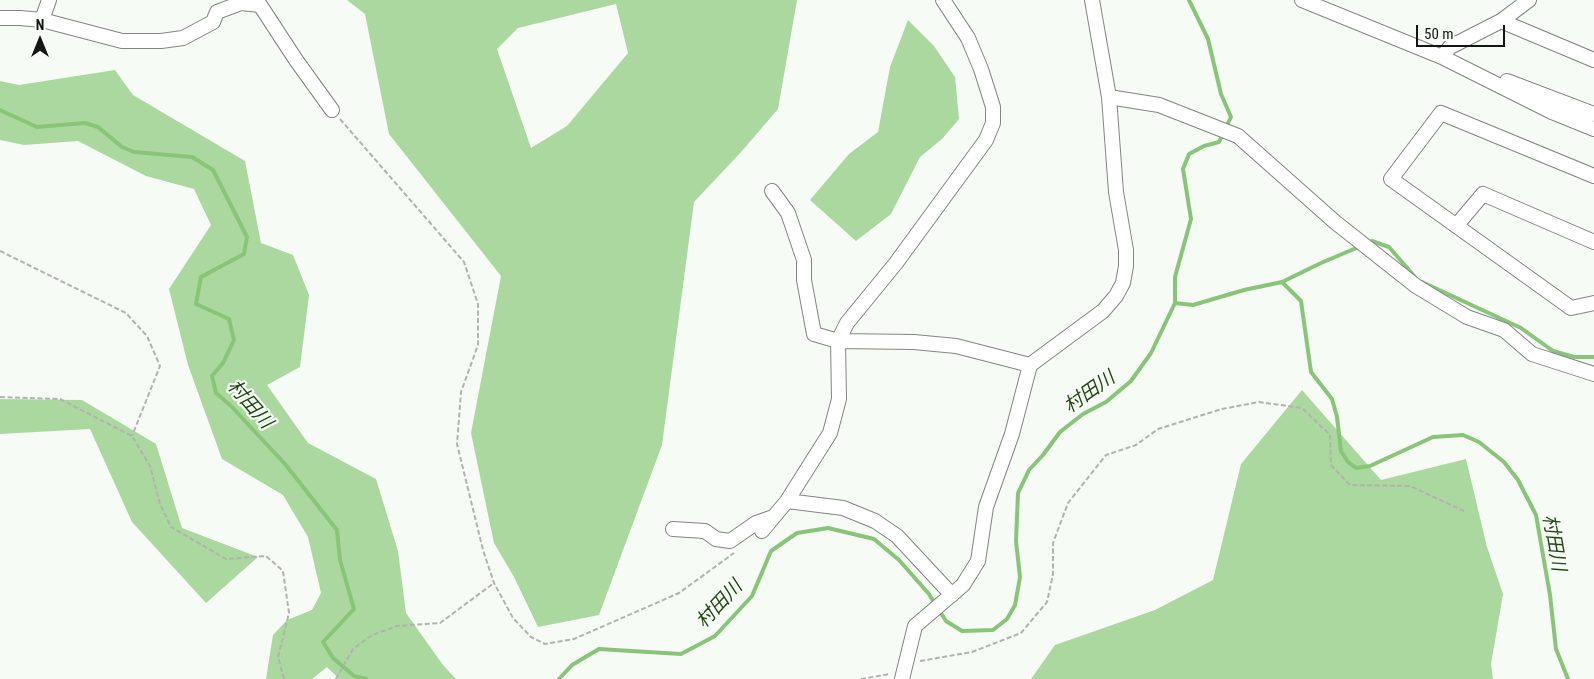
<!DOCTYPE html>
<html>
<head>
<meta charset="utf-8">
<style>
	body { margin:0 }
	#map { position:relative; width:1594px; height:679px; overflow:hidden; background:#f7fbf6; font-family:"Roboto Condensed",sans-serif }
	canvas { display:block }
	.north { position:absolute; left:15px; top:15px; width:50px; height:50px; -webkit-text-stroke:4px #f7fbf6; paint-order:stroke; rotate:0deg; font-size:14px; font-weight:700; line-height:20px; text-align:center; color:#131513 }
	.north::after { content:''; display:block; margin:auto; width:18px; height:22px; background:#131513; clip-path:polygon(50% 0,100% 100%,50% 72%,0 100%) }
	.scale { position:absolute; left:1416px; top:25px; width:89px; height:22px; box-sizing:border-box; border:2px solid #131513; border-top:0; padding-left:6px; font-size:15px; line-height:18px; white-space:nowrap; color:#131513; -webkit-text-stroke:4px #f7fbf6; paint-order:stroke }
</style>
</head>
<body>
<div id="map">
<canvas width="1594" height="679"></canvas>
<div class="north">N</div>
<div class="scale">50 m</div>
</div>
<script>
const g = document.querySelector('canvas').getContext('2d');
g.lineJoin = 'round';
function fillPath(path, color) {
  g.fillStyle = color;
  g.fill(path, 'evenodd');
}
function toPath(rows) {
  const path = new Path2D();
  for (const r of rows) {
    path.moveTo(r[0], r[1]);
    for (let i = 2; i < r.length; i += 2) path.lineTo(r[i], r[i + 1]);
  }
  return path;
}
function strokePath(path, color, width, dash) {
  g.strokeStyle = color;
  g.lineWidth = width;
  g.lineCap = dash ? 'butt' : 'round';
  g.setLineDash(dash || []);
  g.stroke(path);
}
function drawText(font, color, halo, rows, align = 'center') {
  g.font = font + ' "Roboto Condensed","Noto Sans JP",sans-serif';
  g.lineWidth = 4.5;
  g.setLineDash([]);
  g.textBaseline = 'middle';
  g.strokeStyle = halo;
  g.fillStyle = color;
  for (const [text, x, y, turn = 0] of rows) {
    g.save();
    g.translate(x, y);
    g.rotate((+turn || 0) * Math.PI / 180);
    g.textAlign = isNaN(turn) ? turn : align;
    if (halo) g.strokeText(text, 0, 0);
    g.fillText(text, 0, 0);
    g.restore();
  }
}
fillPath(toPath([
	[347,0,797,0,778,109,742,151,694,202,662,445,599,615,538,627,514,577,494,543,471,433,501,276,389,134,365,14],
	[616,4,628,53,567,126,531,148,497,49,518,28],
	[908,20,934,46,955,77,959,119,942,139,920,157,891,214,856,241,810,200,849,154,878,132,890,67],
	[115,70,133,95,245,161,261,243,293,255,309,295,300,367,267,385,308,443,376,479,398,551,406,613,443,665,456,679,339,679,327,667,312,679,266,679,273,635,287,620,312,610,321,593,308,537,283,495,222,459,188,365,169,289,211,225,194,189,146,176,78,141,24,145,0,140,0,81,19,85],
	[1302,390,1381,480,1466,459,1487,547,1503,594,1491,664,1493,679,1031,679,1055,645,1155,610,1213,580,1241,464],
	[0,399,82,400,156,444,182,528,258,557,206,603,132,522,90,429,0,434]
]), '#abd89e');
strokePath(toPath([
	[0,110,37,127,85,123,98,127,122,147,134,152,192,157,213,170,247,237,244,254,201,277,196,304,229,319,234,340,223,363,212,376,216,393,231,406,285,464,337,530,340,560,354,609,323,642,333,658,354,676,366,679],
	[1367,243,1372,241,1389,247,1415,277],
	[1282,282,1301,301,1311,372,1332,399,1337,417,1341,451,1348,462,1356,468,1370,466,1433,437,1463,435,1479,442,1504,462,1518,480,1536,515,1550,595,1556,649,1568,679],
	[1422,282,1521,328,1553,351,1574,357,1594,357],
	[1175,303,1193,305,1244,290,1282,282,1321,263,1361,246],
	[939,610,946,621,962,631,993,630,1007,619,1015,605,1020,577,1016,541,1018,493,1029,470,1043,455,1060,432,1083,414,1106,402,1131,381,1151,353,1175,303,1175,277,1191,219,1183,169,1189,154,1204,146,1219,142,1231,117,1221,94,1208,39,1189,0],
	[559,679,572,665,599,649,681,654,715,636,752,596,771,551,797,533,828,528,874,539,899,560,929,594,935,604]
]), '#89c578', 4);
const minor = toPath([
	[1302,0,1442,57,1552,112,1594,129],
	[0,18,20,18,42,20,122,41,161,41,183,38,213,22,217,12,241,3,260,5,296,60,332,110],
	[42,20,49,0],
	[1501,21,1594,60],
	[1442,57,1450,47,1501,21,1529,0],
	[1507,81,1594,114],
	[1109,97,1159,105,1238,136,1335,222,1416,286,1467,317,1504,330,1532,354,1594,374],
	[1594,176,1441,113,1391,179,1571,308,1594,303],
	[772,191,788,213,804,260,804,280,814,334,838,341,914,342,956,346,1030,365],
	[1456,226,1483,194,1594,242],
	[787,501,843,508,875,521,897,536,952,595],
	[673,529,705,531,716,539,730,541,756,523,773,517],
	[762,531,787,501,830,433,839,399,838,341,847,323,896,263,986,140,993,123,993,107,981,69,968,38,943,0],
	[902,679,915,626,963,585,978,561,986,507,1012,434,1030,365,1103,311,1116,296,1123,283,1126,266,1126,250,1116,192,1109,97,1092,0]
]);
strokePath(minor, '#828581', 16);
strokePath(toPath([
	[340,119,464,262,478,304,478,345,461,392,457,444,483,550,494,583,513,618,531,637,545,644,574,639,679,593,734,553],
	[0,251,126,313,147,336,160,366,132,436],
	[0,397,60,399,132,436,150,466,160,504,171,527,226,559,266,556,283,571,289,613,278,657,284,679],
	[920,661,972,652,1021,633,1047,602,1053,574,1053,543,1068,503,1106,455,1136,445,1158,429,1222,409,1259,402,1302,408,1330,435,1331,465,1350,485,1410,486,1464,511],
	[336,679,353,649,372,635,397,626,440,623,494,583],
	[861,679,890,674]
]), '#b0b3af', 2, [5, 2.5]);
strokePath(minor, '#fff', 14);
drawText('italic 19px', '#214814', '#f7fbf6', [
	["村田川",1090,393,-35],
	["村田川",249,405,49],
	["村田川",1553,543,80],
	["村田川",720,605,-47]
]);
</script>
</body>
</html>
